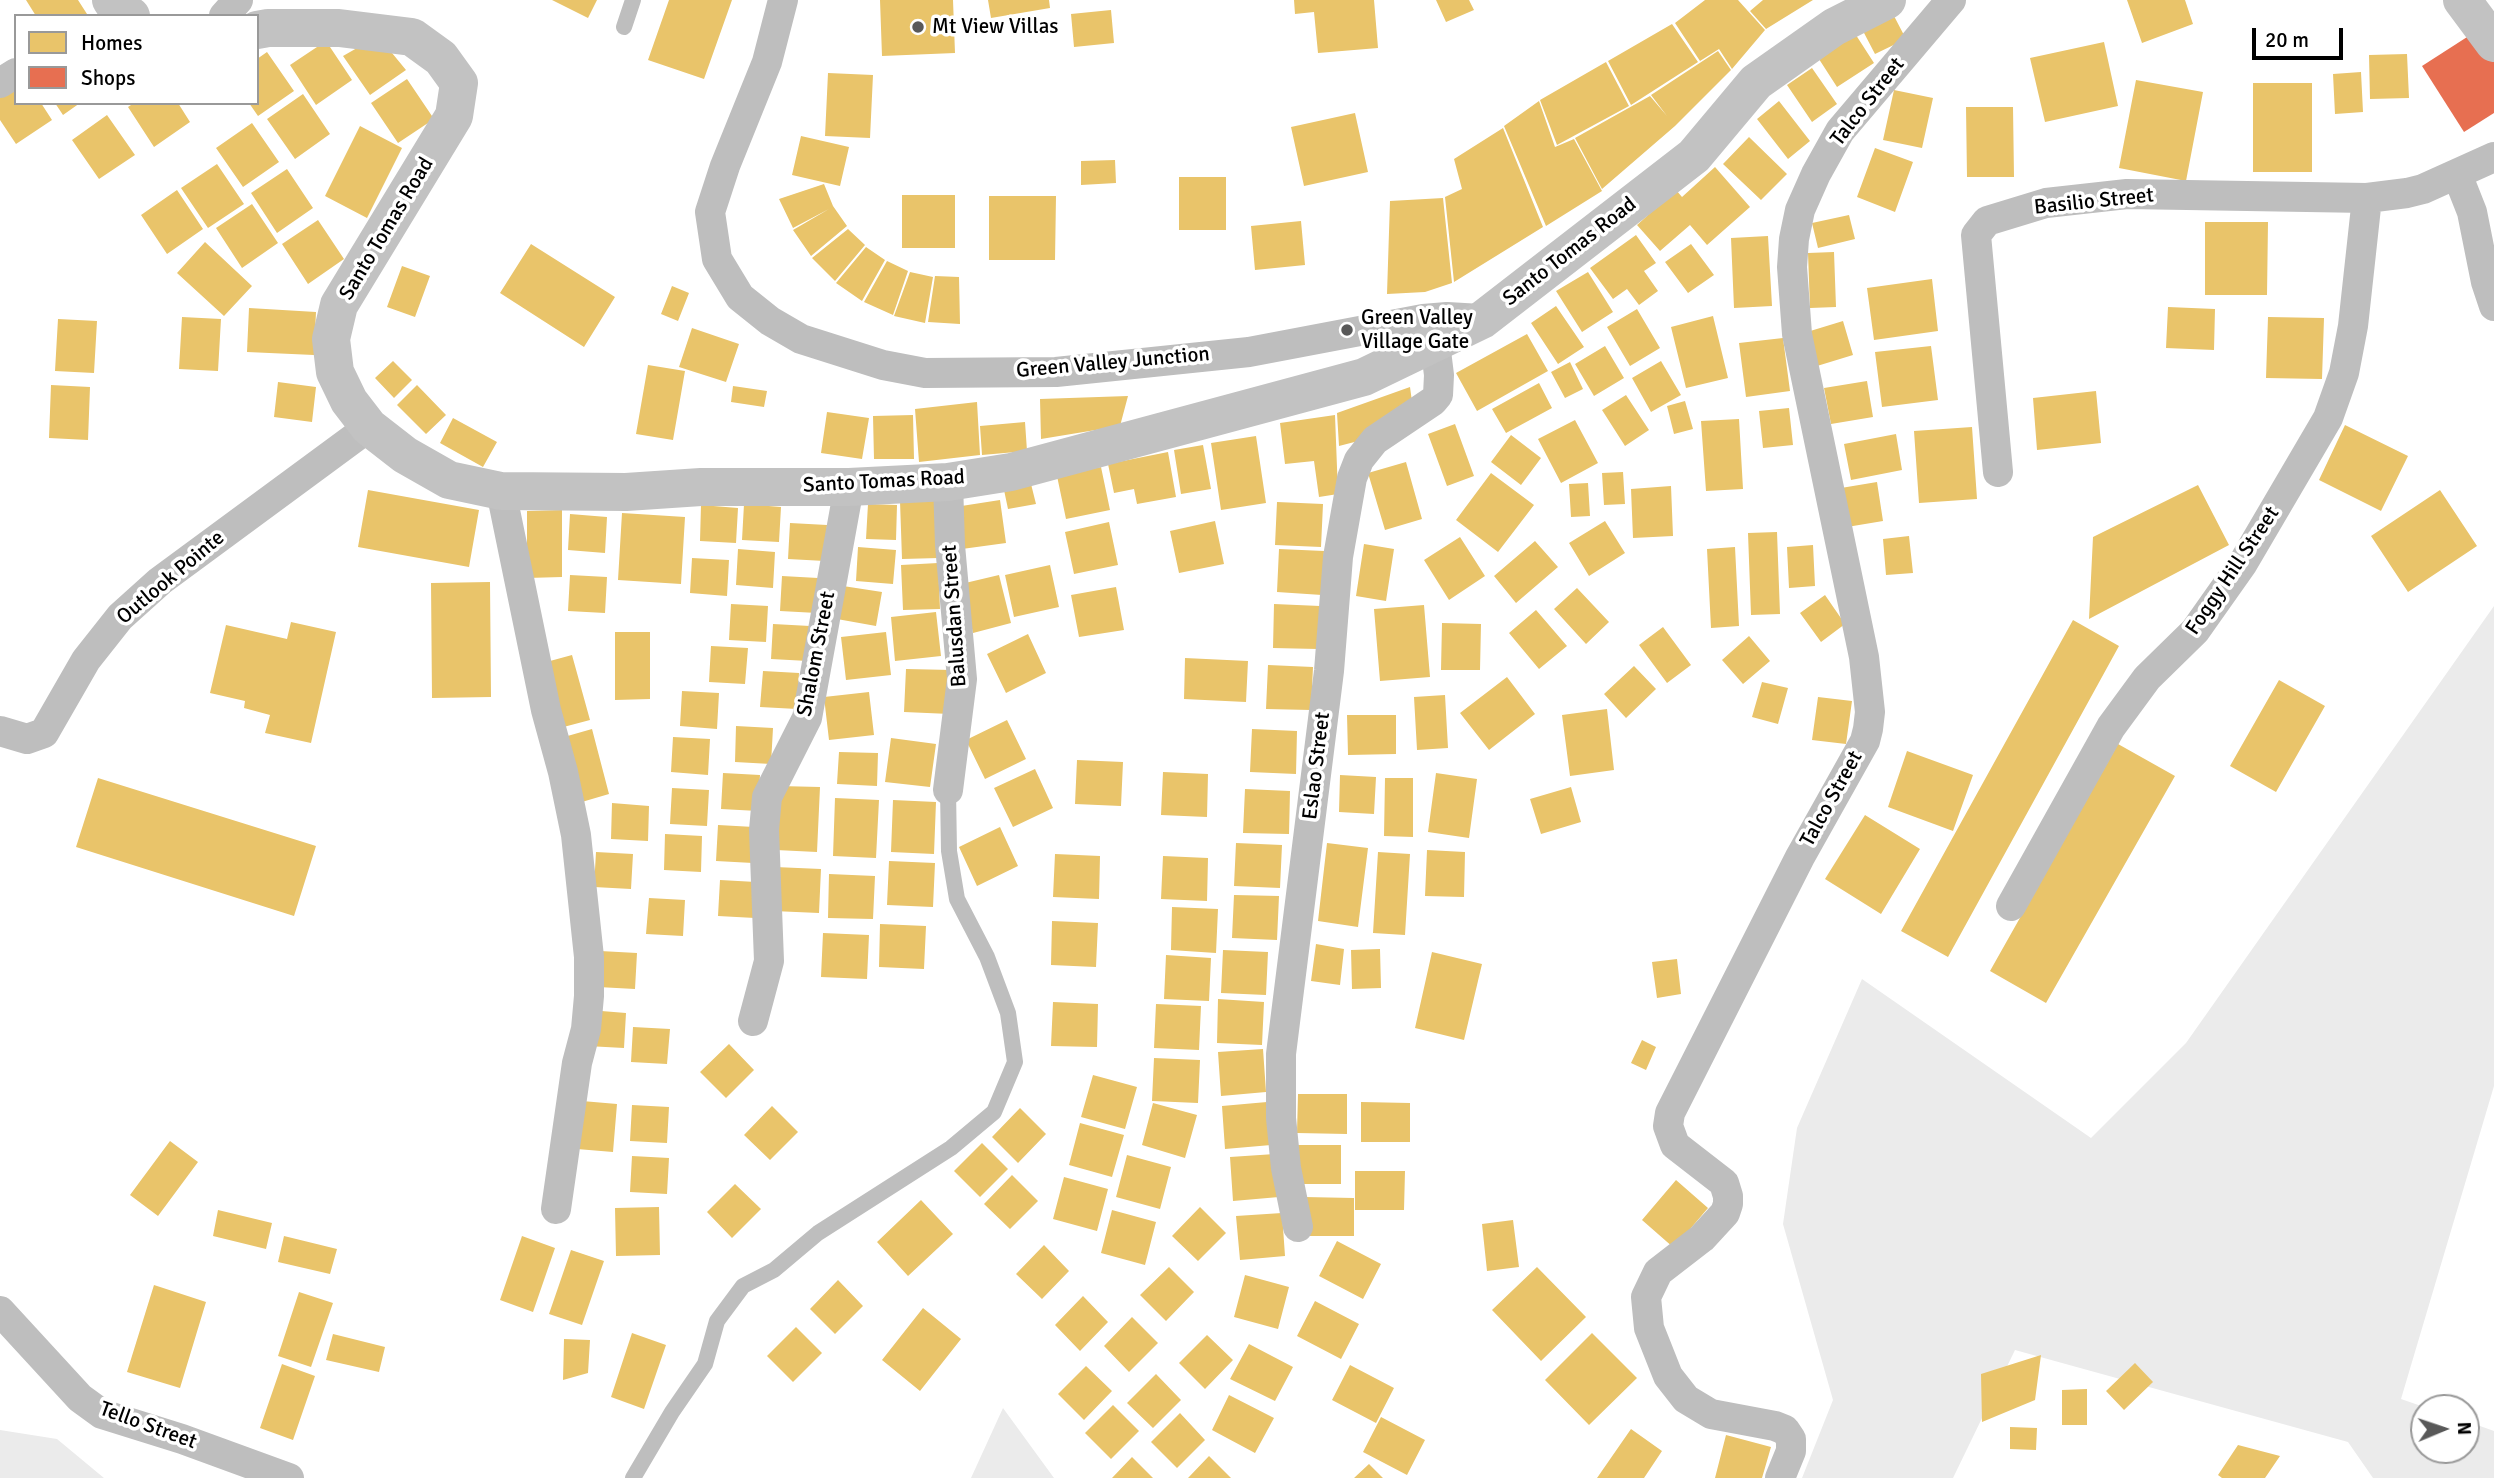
<!DOCTYPE html>
<html>
<head>
<meta charset="utf-8">
<style>
	body { margin:0 }
	#map { position:relative; width:2494px; height:1478px; overflow:hidden; background:#fff; font-family:Signika,sans-serif }
	canvas { display:block }
	.legend { position:absolute; left:14px; top:14px; width:245px; height:91px; box-sizing:border-box; background:#fff; border:2px solid #999; margin:0; padding:9px 12px; list-style:none; font-size:21px; color:#000 }
	.legend li { display:flex; align-items:center; gap:14px; height:35px }
	.legend b { width:35px; border:2px solid #999 }
	.north { position:absolute; left:2410px; top:1394px; width:70px; height:70px; box-sizing:border-box; background:#fff; border:2px solid #999; border-radius:50%; rotate:88deg; font-size:19px; font-weight:700; line-height:28px; text-align:center; color:#000 }
	.north::after { content:''; display:block; margin:auto; width:24px; height:32px; background:#595959; clip-path:polygon(50% 0,100% 100%,50% 72%,0 100%) }
	.scale { position:absolute; left:2252px; top:28px; width:91px; height:32px; box-sizing:border-box; border:4px solid #000; border-top:0; padding-left:9px; font-size:21px; line-height:24px; white-space:nowrap; color:#000; -webkit-text-stroke:5px #fff; paint-order:stroke }
</style>
</head>
<body>
<div id="map">
<canvas width="2494" height="1478"></canvas>
<ul class="legend">
<li><b style="height:19px;background:#e9c46a"></b>Homes</li>
<li><b style="height:19px;background:#e76f51"></b>Shops</li>
</ul>
<div class="north">N</div>
<div class="scale">20 m</div>
</div>
<script>
const g = document.querySelector('canvas').getContext('2d');
g.lineJoin = 'round';
function fillPath(path, color) {
  g.fillStyle = color;
  g.fill(path, 'evenodd');
}
function toPath(rows) {
  const path = new Path2D();
  for (const r of rows) {
    path.moveTo(r[0], r[1]);
    for (let i = 2; i < r.length; i += 2) path.lineTo(r[i], r[i + 1]);
  }
  return path;
}
function strokePath(path, color, width, dash) {
  g.strokeStyle = color;
  g.lineWidth = width;
  g.lineCap = dash ? 'butt' : 'round';
  g.setLineDash(dash || []);
  g.stroke(path);
}
function drawText(font, color, halo, rows, align = 'center') {
  g.font = font + ' Signika,sans-serif';
  g.lineWidth = 7;
  g.setLineDash([]);
  g.textBaseline = 'middle';
  g.strokeStyle = halo;
  g.fillStyle = color;
  for (const [text, x, y, turn = 0] of rows) {
    g.save();
    g.translate(x, y);
    g.rotate((+turn || 0) * Math.PI / 180);
    g.textAlign = isNaN(turn) ? turn : align;
    if (halo) g.strokeText(text, 0, 0);
    g.fillText(text, 0, 0);
    g.restore();
  }
}
fillPath(toPath([
	[2494,606,2494,1086,2401,1399,2427,1408,2424,1408,2424,1450,2466,1450,2466,1421,2494,1431,2494,1478,2373,1478,2348,1442,2015,1350,1953,1478,1802,1478,1833,1400,1783,1224,1797,1128,1862,979,2091,1138,2186,1043],
	[1003,1408,1054,1478,971,1478],
	[0,1430,57,1439,104,1478,0,1478]
]), '#ebebeb');
fillPath(toPath([
	[26,0,78,0,87,14,36,16],
	[552,0,597,0,588,18],
	[669,0,732,0,704,79,648,60],
	[880,0,953,0,955,53,882,56],
	[988,0,1049,0,1050,8,991,18],
	[1294,0,1374,0,1378,48,1318,53,1314,12,1295,14],
	[1436,0,1469,0,1474,10,1446,22],
	[1705,0,1738,0,1765,30,1732,69,1719,49,1700,61,1675,23],
	[1763,0,1813,0,1766,29,1750,11],
	[2127,0,2185,0,2193,24,2142,43],
	[1111,10,1114,43,1074,47,1071,14],
	[1894,16,1906,39,1875,54,1863,31],
	[1672,24,1698,62,1631,105,1608,61],
	[1854,32,1874,63,1837,87,1817,56],
	[378,36,406,70,370,95,343,56],
	[326,41,352,80,316,105,290,65],
	[2104,42,2118,106,2045,122,2030,58],
	[1718,51,1731,70,1675,126,1602,189,1575,138,1650,96,1667,116,1651,95],
	[267,52,294,91,258,116,249,103,257,103,257,59],
	[2407,54,2409,98,2370,99,2369,55],
	[1606,62,1629,106,1557,145,1540,100],
	[1812,68,1837,104,1812,122,1787,85],
	[2361,72,2363,112,2335,114,2333,74],
	[828,73,873,75,870,138,825,136],
	[407,79,434,119,398,143,371,103],
	[2136,80,2203,92,2186,181,2119,168],
	[2253,83,2312,83,2312,172,2253,172],
	[16,87,16,103,41,103,52,120,16,144,0,120,0,98],
	[1894,90,1933,98,1922,148,1883,140],
	[303,94,330,134,295,159,267,119],
	[1539,101,1555,147,1574,139,1602,191,1546,226,1504,126],
	[1779,101,1810,141,1788,159,1757,119],
	[55,103,80,103,63,115],
	[134,103,178,103,190,122,154,147,128,107],
	[1966,107,2013,107,2014,177,1967,177],
	[1355,113,1368,172,1304,186,1291,127],
	[107,115,135,155,99,179,72,140],
	[252,123,279,162,243,187,216,148],
	[360,126,402,148,367,218,325,196],
	[1503,128,1543,227,1454,282,1445,197,1462,189,1454,159],
	[801,136,849,147,840,186,792,175],
	[1749,137,1787,174,1761,200,1723,164],
	[1875,148,1913,162,1895,212,1857,197],
	[1115,160,1116,183,1081,185,1081,161],
	[217,164,244,204,208,228,181,188],
	[1715,167,1750,207,1707,245,1690,225,1660,251,1637,225,1676,190,1682,197],
	[287,169,313,208,277,233,251,193],
	[1179,177,1226,177,1226,230,1179,230],
	[824,184,833,206,847,226,811,256,793,230,829,209,793,228,779,199],
	[177,190,203,229,167,254,141,215],
	[902,195,955,195,955,248,902,248],
	[989,196,1056,196,1055,260,989,260],
	[1443,198,1452,283,1425,292,1387,294,1390,201],
	[252,204,278,243,242,268,216,228],
	[1849,215,1855,239,1818,248,1812,223],
	[318,220,344,259,308,284,282,244],
	[1301,221,1305,265,1255,270,1251,226],
	[2205,222,2268,222,2267,295,2205,295],
	[848,229,865,245,835,281,812,258],
	[1636,235,1656,263,1644,271,1658,291,1639,305,1627,289,1613,299,1590,268],
	[1768,236,1772,306,1734,308,1731,238],
	[205,242,252,286,224,316,177,273],
	[531,244,615,297,584,347,500,293],
	[1691,244,1714,275,1688,293,1665,262],
	[866,247,885,260,862,301,836,283],
	[1834,252,1836,307,1810,308,1808,253],
	[887,261,908,271,893,315,864,302],
	[402,266,430,276,415,317,387,307],
	[910,272,933,277,925,323,894,316],
	[1588,272,1613,312,1582,332,1556,291],
	[935,276,959,277,960,324,928,322],
	[1932,279,1938,331,1874,340,1867,288],
	[672,286,689,293,678,321,661,314],
	[1556,306,1584,347,1558,364,1531,323],
	[2168,307,2215,309,2214,350,2166,348],
	[249,308,316,312,314,355,247,352],
	[1637,309,1660,348,1630,366,1607,327],
	[1713,316,1728,378,1686,388,1671,327],
	[182,317,221,319,218,371,179,369],
	[2268,317,2324,318,2322,379,2266,378],
	[58,319,97,321,94,373,55,371],
	[1843,321,1853,355,1817,366,1807,332],
	[692,328,739,344,726,382,679,367],
	[1527,334,1548,371,1477,411,1456,373],
	[1783,338,1790,391,1746,397,1739,343],
	[1605,346,1624,378,1594,396,1575,364],
	[1931,346,1938,400,1882,407,1875,352],
	[393,361,412,380,394,398,375,378],
	[1661,361,1681,395,1651,412,1632,378],
	[1570,362,1583,389,1565,398,1551,372],
	[648,365,685,371,673,440,636,434],
	[1867,381,1873,417,1831,424,1824,388],
	[278,382,316,387,312,422,274,417],
	[1539,383,1552,408,1506,433,1492,409],
	[51,385,90,387,88,440,49,438],
	[417,385,446,415,426,434,397,405],
	[733,386,767,391,764,407,731,402],
	[1410,387,1413,409,1366,439,1339,446,1337,413],
	[2096,391,2101,443,2037,450,2033,398],
	[1626,395,1649,430,1625,446,1602,410],
	[1128,396,1120,426,1041,439,1040,399],
	[1685,401,1693,429,1674,434,1667,406],
	[977,402,980,455,919,462,915,409],
	[1789,408,1793,445,1763,448,1759,411],
	[827,412,869,418,862,459,821,453],
	[913,415,914,459,874,459,873,416],
	[1335,415,1338,494,1319,497,1314,461,1285,464,1280,423],
	[453,418,497,442,483,467,440,443],
	[1739,419,1743,489,1706,491,1701,421],
	[1575,420,1598,463,1561,483,1538,439],
	[1025,422,1027,451,982,455,980,426],
	[1455,424,1474,476,1447,486,1428,434],
	[2345,425,2408,456,2381,511,2319,480],
	[1972,427,1977,499,1919,503,1914,431],
	[1896,434,1902,470,1851,480,1844,444],
	[1511,435,1541,458,1521,485,1491,462],
	[1256,436,1266,503,1221,510,1211,443],
	[1203,445,1211,489,1181,494,1174,450],
	[1168,452,1176,497,1137,504,1134,489,1114,493,1108,464],
	[1406,462,1422,519,1385,530,1368,473],
	[1101,467,1110,510,1066,519,1057,476],
	[1623,472,1625,504,1604,505,1602,473],
	[1491,473,1534,505,1498,552,1456,520],
	[1877,482,1883,521,1847,527,1841,488],
	[1588,483,1590,516,1571,517,1569,484],
	[1031,484,1036,504,1008,509,1004,490],
	[2198,485,2229,545,2089,619,2093,537],
	[1671,486,1673,536,1633,538,1631,489],
	[368,490,479,510,469,567,358,547],
	[2440,490,2477,546,2408,592,2371,536],
	[937,500,939,558,902,559,900,501],
	[1000,500,1006,543,962,549,955,507],
	[1277,502,1323,504,1321,547,1275,545],
	[744,504,781,507,779,542,742,540],
	[868,504,897,505,896,540,866,539],
	[701,505,738,508,736,543,700,541],
	[562,510,562,577,527,578,527,511],
	[622,513,685,517,681,584,618,580],
	[570,514,607,517,605,553,568,550],
	[1215,521,1224,564,1179,573,1170,531],
	[1605,521,1625,553,1589,576,1569,543],
	[1109,522,1118,565,1074,574,1065,532],
	[790,523,827,525,825,561,788,559],
	[1777,532,1780,614,1751,615,1748,533],
	[1909,536,1913,573,1886,575,1883,539],
	[1460,537,1485,576,1449,600,1424,560],
	[1535,541,1558,567,1516,603,1494,576],
	[1364,544,1394,549,1386,601,1356,596],
	[1813,545,1815,586,1789,588,1787,547],
	[858,547,896,550,893,584,856,581],
	[1735,547,1739,626,1711,628,1707,549],
	[738,549,775,552,773,588,736,585],
	[1279,549,1324,551,1322,595,1277,592],
	[692,558,729,560,727,596,690,593],
	[938,563,940,609,903,610,901,565],
	[1050,565,1059,607,1014,617,1005,575],
	[570,575,607,577,605,613,568,611],
	[999,575,1011,623,973,633,961,584],
	[782,576,818,578,817,613,780,611],
	[490,582,491,697,432,698,431,583],
	[843,586,882,592,876,626,837,619],
	[1116,587,1124,630,1079,637,1071,595],
	[1577,588,1609,622,1586,644,1554,609],
	[1825,595,1845,624,1821,642,1800,613],
	[731,604,768,606,766,642,729,640],
	[1274,604,1320,606,1318,649,1273,648],
	[1424,605,1430,677,1380,681,1374,609],
	[1536,610,1567,646,1539,669,1509,633],
	[936,612,941,656,895,661,891,617],
	[2073,620,2119,646,1948,957,1901,931],
	[291,622,336,632,311,743,265,733,270,715,244,708,245,701,210,693,226,625,287,639],
	[1442,623,1481,624,1480,670,1441,670],
	[773,624,810,626,808,661,771,659],
	[1663,627,1691,665,1667,683,1639,645],
	[615,632,650,632,650,699,615,700],
	[886,632,891,675,846,680,841,637],
	[1028,634,1046,673,1006,693,987,654],
	[1749,636,1770,661,1743,684,1722,660],
	[711,646,748,648,745,684,709,682],
	[572,655,590,720,556,729,539,664],
	[1185,658,1248,661,1246,702,1184,699],
	[1268,665,1313,667,1311,710,1266,709],
	[1634,666,1656,689,1626,718,1604,694],
	[906,669,952,670,950,714,904,712],
	[763,671,799,673,797,709,760,707],
	[1507,677,1535,714,1489,750,1460,713],
	[2279,680,2325,706,2276,792,2230,766],
	[1762,682,1788,688,1778,724,1752,717],
	[682,691,719,693,717,729,680,726],
	[869,692,874,735,829,740,824,697],
	[1445,695,1448,748,1417,750,1414,697],
	[1818,697,1852,701,1846,744,1812,740],
	[1607,709,1614,770,1570,776,1562,715],
	[1347,715,1396,715,1396,754,1348,755],
	[1007,720,1026,759,985,779,966,740],
	[736,726,773,728,771,764,735,762],
	[592,729,609,794,575,804,557,739],
	[1252,729,1297,731,1296,774,1250,772],
	[673,737,710,739,708,775,671,772],
	[891,738,936,744,930,787,885,782],
	[2118,744,2175,776,2046,1003,1990,971],
	[1907,751,1973,775,1953,831,1888,807],
	[839,752,878,753,877,786,837,784],
	[1077,760,1123,762,1121,806,1075,804],
	[1035,769,1053,808,1013,827,994,788],
	[1163,772,1208,774,1207,817,1161,815],
	[723,773,760,775,758,811,721,809],
	[1436,773,1477,779,1469,838,1428,832],
	[1340,775,1376,777,1374,814,1339,812],
	[98,778,316,846,294,916,76,847],
	[1385,778,1413,778,1413,837,1384,836],
	[779,786,820,787,817,852,776,850],
	[1571,787,1581,822,1541,834,1530,799],
	[672,788,709,790,707,826,670,824],
	[1245,789,1290,791,1289,834,1243,833],
	[835,798,879,800,876,858,833,856],
	[893,800,936,802,934,854,891,852],
	[612,803,649,806,648,841,611,839],
	[1865,815,1920,849,1881,914,1825,879],
	[718,825,754,827,753,863,716,861],
	[1000,827,1018,866,977,886,959,847],
	[665,834,702,836,701,872,664,870],
	[1236,843,1282,845,1280,888,1234,886],
	[1327,843,1368,848,1358,927,1318,921],
	[1427,850,1465,852,1464,897,1425,896],
	[596,852,633,854,631,889,594,887],
	[1378,852,1410,854,1405,935,1373,933],
	[1055,854,1100,856,1099,899,1053,897],
	[1163,856,1208,858,1207,901,1161,899],
	[889,861,935,863,933,907,887,905],
	[775,867,821,869,819,913,773,911],
	[829,874,875,876,873,919,828,918],
	[720,880,756,882,755,918,718,916],
	[1234,895,1279,896,1277,940,1232,938],
	[649,898,685,900,683,936,646,934],
	[1172,907,1218,909,1216,953,1171,950],
	[1052,921,1098,923,1096,967,1051,965],
	[880,924,926,926,924,969,879,967],
	[823,933,869,935,867,979,821,977],
	[1316,944,1344,949,1340,985,1311,981],
	[1380,949,1381,988,1352,989,1351,950],
	[1223,950,1268,952,1266,995,1221,993],
	[600,951,637,953,635,989,598,987],
	[1432,952,1482,964,1464,1040,1415,1028],
	[1166,955,1211,958,1209,1001,1164,999],
	[1677,959,1681,994,1657,998,1652,962],
	[1218,999,1264,1002,1262,1045,1217,1043],
	[1053,1002,1098,1004,1097,1047,1051,1046],
	[1156,1004,1201,1006,1199,1050,1154,1048],
	[589,1010,626,1013,624,1048,587,1046],
	[633,1027,670,1029,667,1064,631,1062],
	[1642,1040,1656,1047,1646,1070,1631,1063],
	[729,1044,754,1070,726,1098,700,1072],
	[1263,1049,1266,1092,1221,1096,1218,1052],
	[1154,1058,1200,1060,1198,1103,1152,1101],
	[1093,1075,1137,1087,1125,1129,1081,1117],
	[1298,1094,1347,1094,1347,1134,1297,1133],
	[582,1101,617,1104,613,1152,577,1149],
	[1267,1102,1271,1145,1225,1149,1222,1106],
	[1361,1102,1410,1103,1410,1142,1361,1142],
	[1153,1103,1197,1115,1185,1158,1142,1145],
	[632,1105,669,1107,667,1143,630,1141],
	[772,1106,798,1132,770,1160,744,1135],
	[1020,1108,1046,1134,1018,1163,992,1137],
	[1080,1123,1124,1135,1112,1177,1069,1165],
	[170,1141,198,1162,158,1216,130,1195],
	[982,1143,1008,1169,980,1197,954,1171],
	[1292,1145,1341,1145,1341,1184,1292,1184],
	[1275,1154,1279,1197,1233,1201,1230,1157],
	[1127,1155,1171,1167,1160,1209,1116,1197],
	[632,1156,669,1158,667,1194,630,1192],
	[1355,1171,1405,1171,1404,1210,1355,1210],
	[1012,1175,1038,1201,1010,1229,984,1204],
	[1064,1177,1108,1189,1097,1231,1053,1219],
	[1676,1180,1708,1208,1674,1248,1642,1220],
	[735,1184,761,1209,732,1238,707,1212],
	[1304,1197,1354,1198,1354,1236,1304,1236],
	[921,1200,953,1234,908,1276,877,1242],
	[659,1207,660,1255,616,1256,615,1208],
	[1200,1207,1226,1233,1198,1261,1172,1236],
	[218,1210,272,1223,266,1249,213,1236],
	[1112,1210,1156,1222,1145,1265,1101,1253],
	[1282,1213,1285,1256,1240,1260,1236,1216],
	[1513,1220,1519,1267,1487,1271,1482,1224],
	[284,1236,337,1249,330,1274,278,1262],
	[522,1236,555,1248,533,1312,500,1300],
	[1337,1241,1381,1264,1363,1299,1319,1276],
	[1044,1245,1069,1271,1042,1299,1016,1274],
	[571,1250,604,1261,582,1325,549,1314],
	[1169,1267,1194,1292,1166,1321,1140,1295],
	[1537,1267,1586,1317,1541,1361,1492,1310],
	[1245,1275,1289,1287,1278,1329,1234,1317],
	[838,1280,863,1306,835,1334,810,1309],
	[154,1285,206,1302,180,1388,127,1372],
	[299,1292,333,1303,311,1367,278,1356],
	[1083,1296,1108,1322,1080,1351,1055,1325],
	[1315,1301,1359,1324,1341,1359,1297,1336],
	[923,1308,961,1339,920,1391,882,1360],
	[1132,1317,1158,1343,1129,1372,1104,1346],
	[796,1327,822,1353,793,1382,767,1356],
	[632,1333,666,1345,644,1409,611,1397],
	[1592,1333,1637,1378,1589,1425,1545,1380],
	[333,1334,385,1347,379,1372,326,1360],
	[1207,1335,1233,1360,1205,1389,1179,1363],
	[564,1339,590,1340,588,1373,563,1380],
	[1249,1344,1293,1367,1275,1401,1230,1379],
	[2041,1355,2035,1400,1982,1422,1981,1374],
	[2135,1363,2153,1382,2124,1410,2106,1391],
	[282,1364,315,1376,293,1440,260,1428],
	[1350,1365,1394,1388,1376,1423,1332,1400],
	[1086,1366,1112,1391,1084,1420,1058,1394],
	[1156,1374,1181,1400,1153,1428,1127,1403],
	[2087,1389,2087,1425,2062,1425,2062,1390],
	[1229,1395,1274,1418,1255,1453,1212,1430],
	[1113,1405,1139,1431,1111,1459,1085,1433],
	[1180,1413,1205,1440,1177,1468,1151,1442],
	[1381,1417,1425,1440,1407,1475,1363,1452],
	[2010,1427,2037,1428,2036,1450,2010,1449],
	[1631,1429,1662,1451,1644,1478,1597,1478],
	[1726,1435,1771,1447,1762,1478,1715,1478],
	[2238,1445,2280,1456,2265,1478,2222,1478,2218,1475],
	[1209,1456,1231,1478,1188,1478],
	[1132,1457,1153,1478,1112,1478],
	[1369,1464,1383,1478,1354,1478]
]), '#e9c46a');
fillPath(toPath([
	[2478,30,2494,55,2494,113,2464,132,2422,66]
]), '#e76f51');
strokePath(toPath([
	[624,27,633,0],
	[633,1478,672,1412,705,1364,717,1321,743,1286,774,1270,818,1233,951,1148,994,1112,1015,1062,1008,1013,987,957,957,899,949,851,948,790]
]), '#bebebe', 16);
strokePath(toPath([
	[783,0,767,62,725,166,710,212,717,259,740,297,770,321,801,339,883,365,925,373,1056,372,1249,352,1423,319,1447,317,1481,319],
	[224,16,238,0],
	[0,83,16,73],
	[2457,174,2472,212,2486,282,2494,306],
	[1998,472,1976,235,1987,221,2046,203,2127,194,2367,198,2407,193,2423,189,2494,157],
	[948,482,950,545,962,679,948,790],
	[501,491,546,710,563,772,576,835,589,957,589,996,586,1029,577,1063,556,1209],
	[0,731,27,739,44,733,86,660,120,617,160,581,369,427],
	[2011,906,2111,727,2147,678,2195,631,2243,563,2328,418,2344,373,2353,326,2367,198],
	[753,1021,769,961,764,830,767,797,807,718,849,487],
	[1298,1227,1286,1168,1281,1118,1281,1054,1329,671,1338,557,1352,478,1359,460,1375,440,1433,401,1438,395,1439,375,1435,343],
	[0,1311,80,1398,102,1414,182,1439,289,1478],
	[1780,1478,1791,1451,1791,1439,1785,1430,1775,1426,1711,1414,1686,1399,1668,1376,1649,1328,1646,1297,1658,1272,1702,1238,1725,1213,1728,1204,1728,1196,1724,1183,1675,1145,1668,1126,1670,1113,1800,857,1865,741,1868,729,1870,712,1864,657,1797,334,1792,267,1794,239,1800,210,1816,174,1840,131,1951,0]
]), '#bebebe', 30);
strokePath(toPath([
	[111,0,115,6,131,16],
	[2462,0,2494,43],
	[257,30,268,28,339,28,412,37,441,58,459,83,454,116,339,305,331,339,335,372,349,401,369,427,405,455,449,480,501,491,626,492,701,487,849,487,948,482,1011,472,1364,377,1482,320,1694,156,1756,82,1834,27,1887,0]
]), '#c2c2c2', 38);
for (const [x, y, r, color] of [
	[918,27,7,"#595959"],
	[1347,330,7,"#595959"]
]) {
  const dot = new Path2D();
  dot.arc(x, y, r, 0, 2 * Math.PI);
  g.fillStyle = color;
  g.fill(dot);
  strokePath(dot, '#fff', 2.5);
}
drawText('21px', '#000', '#fff', [
	["Mt View Villas",932,27],
	["Green Valley",1361,318],
	["Village Gate",1361,342]
], 'left');
drawText('21px', '#000', '#fff', [
	["Talco Street",1868,102,-52],
	["Basilio Street",2094,202,-6],
	["Santo Tomas Road",387,229,-59],
	["Santo Tomas Road",1570,252,-38],
	["Green Valley Junction",1113,363,-5],
	["Santo Tomas Road",884,482,-3],
	["Foggy Hill Street",2233,571,-56],
	["Outlook Pointe",171,578,-40],
	["Balusdan Street",955,616,-94],
	["Shalom Street",817,654,-79],
	["Eslao Street",1317,766,-83],
	["Talco Street",1832,799,-61],
	["Tello Street",148,1426,20]
]);
</script>
</body>
</html>
